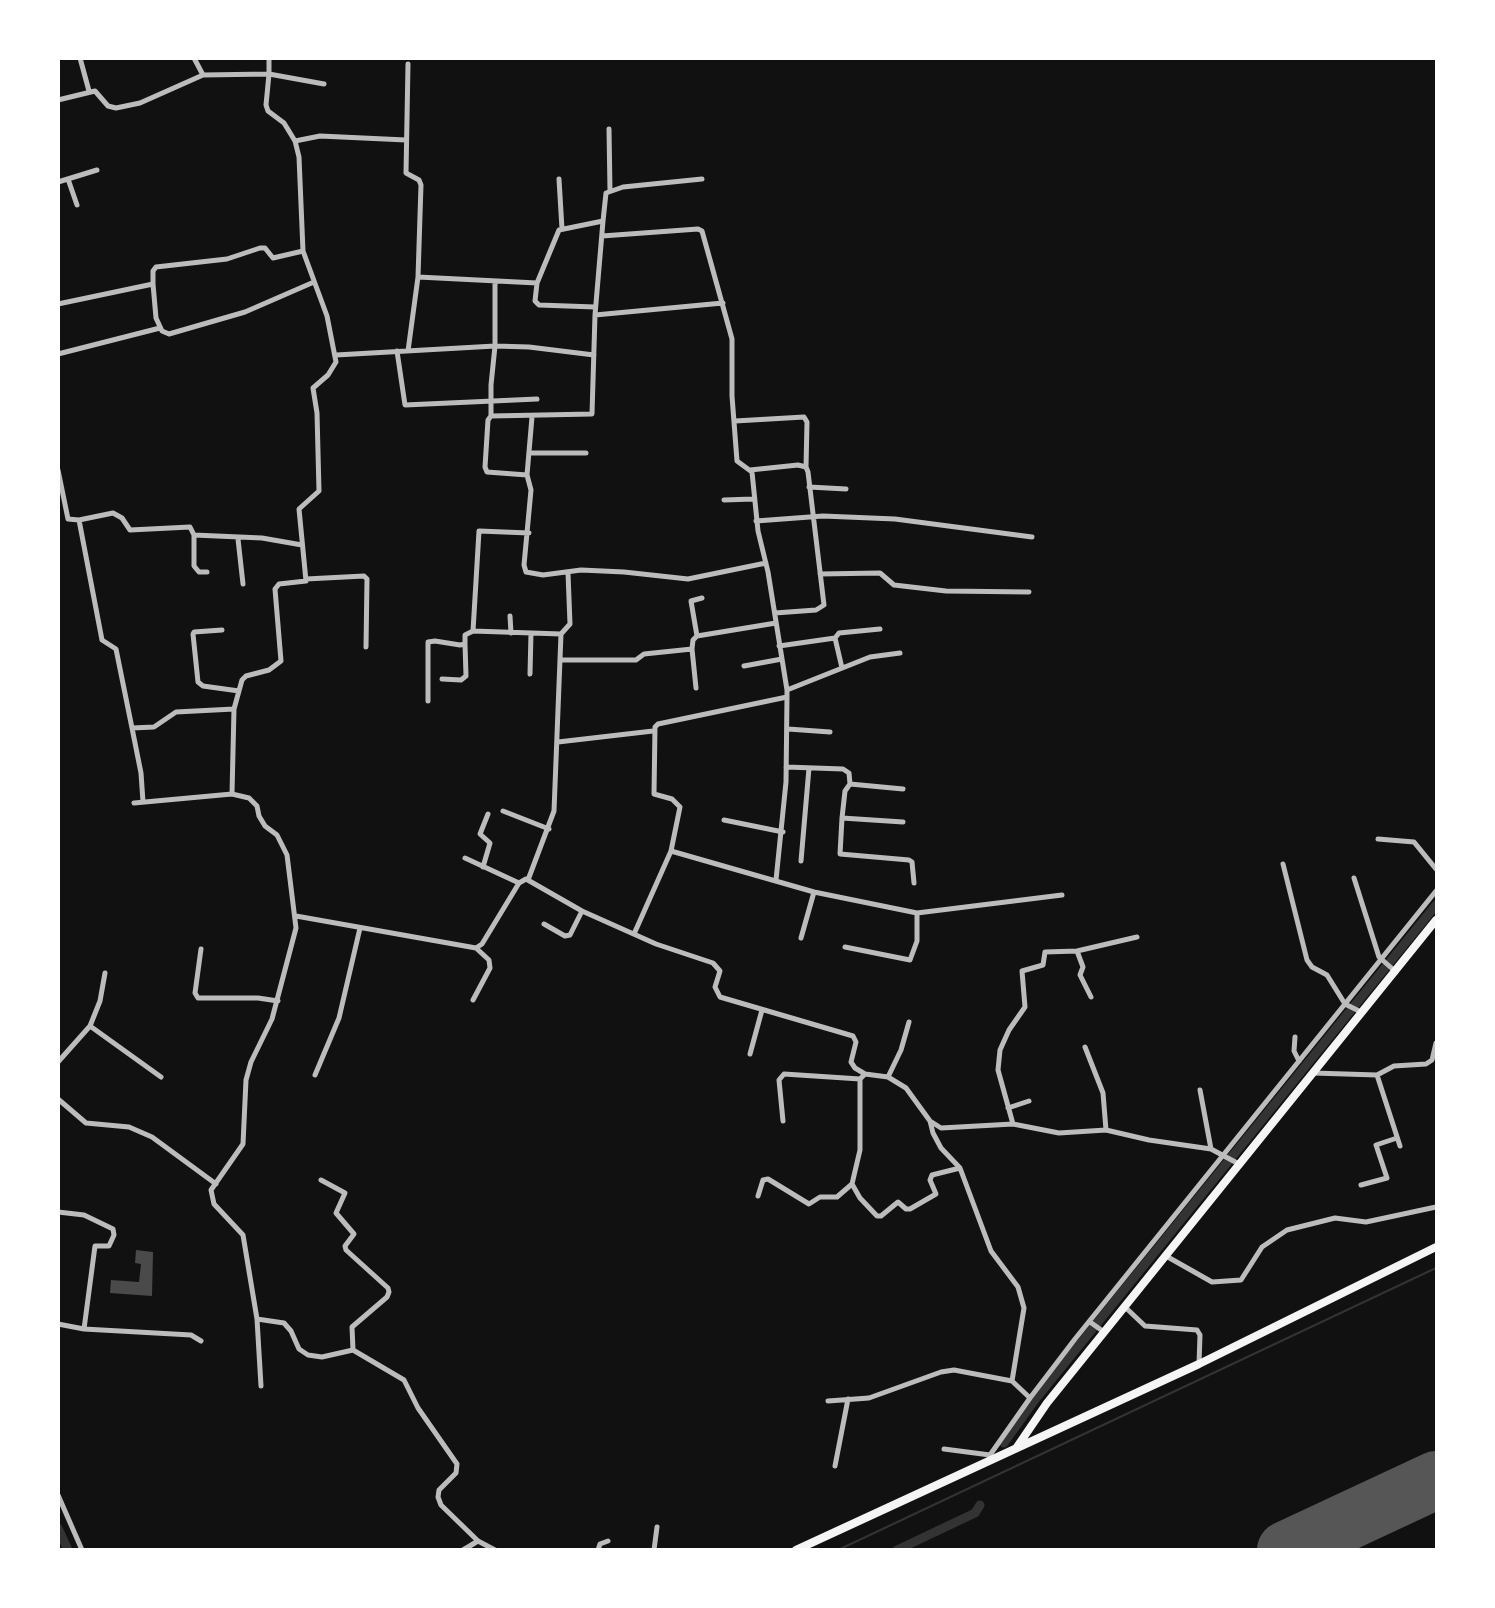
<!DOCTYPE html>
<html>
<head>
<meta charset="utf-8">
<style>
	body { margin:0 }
	#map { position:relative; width:1495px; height:1608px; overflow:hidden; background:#111; font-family:"DM Sans",sans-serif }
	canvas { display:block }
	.frame { position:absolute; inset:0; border:60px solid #fff; pointer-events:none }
</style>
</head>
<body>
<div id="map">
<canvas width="1495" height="1608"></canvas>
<div class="frame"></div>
</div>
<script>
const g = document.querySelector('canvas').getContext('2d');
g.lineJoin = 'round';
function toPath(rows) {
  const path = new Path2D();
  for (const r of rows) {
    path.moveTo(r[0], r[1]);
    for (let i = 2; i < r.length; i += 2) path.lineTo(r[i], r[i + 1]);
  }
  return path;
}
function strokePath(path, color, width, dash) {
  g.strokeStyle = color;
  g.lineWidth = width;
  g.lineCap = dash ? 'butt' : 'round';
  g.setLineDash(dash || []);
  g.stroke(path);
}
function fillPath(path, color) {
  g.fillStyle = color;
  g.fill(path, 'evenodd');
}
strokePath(toPath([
	[838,1550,1436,1268]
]), '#333', 2);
strokePath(toPath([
	[1004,1443,1034,1401,1436,905],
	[58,1528,68,1550],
	[897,1550,975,1513,980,1505]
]), '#333', 9);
strokePath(toPath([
	[1286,1550,1436,1480]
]), '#565656', 58);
fillPath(toPath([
	[136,1250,153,1252,152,1296,110,1293,111,1280,139,1282,141,1264,135,1263]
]), '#4a4a4a');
strokePath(toPath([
	[80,58,89,91],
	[194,58,203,75],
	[269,58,269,74,324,84],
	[408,64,406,173,419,180,421,185,418,277,537,283,559,230,603,221,595,315,592,414,491,416,491,385,495,346,495,281],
	[58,100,95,91,108,106,116,108,140,103,203,75,269,74,266,105,268,111,284,123,295,141,299,157,303,251,327,316,336,362,328,375,313,388,317,413,319,491,299,509,306,581,279,584,275,589,281,661,269,670,246,676,242,680,234,709,232,794,249,798,257,806,259,816,265,826,277,835,287,855,296,928,272,1019,251,1062,246,1080,243,1144,211,1190,214,1204,243,1235,257,1319,284,1323,291,1331,299,1349,308,1355,322,1357,353,1350,404,1380,418,1408,457,1464,456,1473,439,1490,438,1497,441,1505,478,1541,495,1550],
	[609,129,610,191],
	[295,141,320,136,406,140],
	[68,179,77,205],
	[559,179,562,229],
	[58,182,97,170],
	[603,221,606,193,623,187,702,179],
	[602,236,698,229,702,231,732,339,732,396,737,461,752,472,758,531,768,572,787,690,787,697,658,724,655,727,654,794,672,799,680,807,671,851,634,934],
	[537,283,535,301,539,305,595,307],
	[153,284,156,318,162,331,169,334,245,312,314,282],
	[58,304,153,284,153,271,156,267,227,259,260,248,265,248,273,258,303,251],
	[595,315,723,303],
	[397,351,405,405,537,399],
	[408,351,418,277],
	[58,354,160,328],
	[336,355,495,346,529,347,594,355],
	[491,416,488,420,485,467,487,472,527,475],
	[532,417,527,475,531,490,524,565,526,572,543,575,581,570,624,572,688,579,766,563],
	[735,421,804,417,807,422,806,467],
	[529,453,586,453],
	[58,470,68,519,79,520,113,513,122,518,130,530,190,527,194,535,194,566,199,572,207,572],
	[750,470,798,465,806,467,808,472,824,605,816,610,775,613],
	[809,487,846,489],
	[724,500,753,499],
	[79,520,102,640,116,649,132,728,154,727,176,712,234,709],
	[756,521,823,516,895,519,1032,537],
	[194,535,262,538,302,545],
	[238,539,243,584],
	[820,574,880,573,894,585,946,591,1029,592],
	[306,579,364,576,367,579,366,647],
	[510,616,511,633],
	[222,630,194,632,193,634,198,682,203,686,239,691],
	[473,631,479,531,529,533],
	[697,636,691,601,702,598],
	[835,638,839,633,880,629],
	[779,646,835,638,842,668],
	[692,649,696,688],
	[561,660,636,660,644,654,692,649,693,640,697,636,776,623],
	[744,666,782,659],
	[530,674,531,633],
	[442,679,461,680,466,676,465,644],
	[787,690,870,657,900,653],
	[428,701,428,642,435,641,460,645,465,644,465,635,473,631,561,634,570,624,568,573],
	[132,728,141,773,143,802],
	[788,729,830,732],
	[558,742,653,731],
	[786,767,843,769,849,773,850,784,903,789],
	[850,784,845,791,842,818,840,854,909,860,912,862,914,883],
	[134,803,232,794],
	[503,811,549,829],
	[842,818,903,822],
	[724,820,783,832],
	[1378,839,1414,842,1436,869],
	[671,851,814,892,917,913,1062,895],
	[465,858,519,883],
	[801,861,809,768],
	[1283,864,1307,960,1312,967,1327,975,1345,1004,1361,1012],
	[483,867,490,843,480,834,488,814],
	[1354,878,1379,957,1396,972],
	[528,880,554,811,561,634],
	[776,880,786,782,787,697],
	[296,916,476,948,482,944,519,883,526,879,582,911,656,944,713,963,720,971,715,987,720,997,853,1036,856,1042,851,1062,855,1068,865,1074,888,1077,906,1088,930,1121,941,1128,1013,1124,1059,1133,1106,1130,1149,1140,1211,1149,1239,1164],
	[544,924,565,936,570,935,582,911],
	[801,938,814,892],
	[845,947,910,960,917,941,917,913],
	[201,949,195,993,198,998,258,998,278,1001],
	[1077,951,1083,967,1080,975,1091,997],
	[473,1000,490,968,489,960,476,948],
	[90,1026,161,1077],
	[1295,1037,1294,1051,1299,1061],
	[1085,1047,1103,1093,1106,1130],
	[750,1054,762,1010],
	[58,1062,90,1026,100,1001,105,973],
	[1313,1073,1377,1075,1394,1066,1426,1064,1432,1060,1436,1043],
	[315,1075,339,1018,360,928],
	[1377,1075,1400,1146],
	[888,1077,901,1050,909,1022],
	[1200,1090,1211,1149],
	[58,1099,86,1123,129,1127,152,1137,216,1184],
	[1008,1108,1029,1101],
	[783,1121,779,1080,784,1074,860,1079],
	[930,1121,933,1133,941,1148,960,1168,991,1251,1018,1287,1024,1308,1012,1381],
	[1013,1124,998,1070,1000,1050,1009,1030,1025,1007,1022,971,1043,965,1045,952,1077,951,1137,937],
	[321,1180,345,1193,336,1213,354,1234,345,1246,346,1250,388,1288,389,1292,387,1297,352,1327,353,1350],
	[852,1184,860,1198,877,1216,881,1216,898,1202,906,1209,910,1209,936,1194,930,1180,932,1175,960,1168],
	[1361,1185,1387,1178,1376,1145,1397,1138],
	[758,1196,763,1180,768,1179,809,1204,820,1197,837,1197,852,1184,860,1150,860,1079,865,1074],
	[58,1212,84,1215,113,1229,114,1235,109,1246,95,1246,84,1329],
	[1166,1256,1212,1282,1241,1280,1262,1247,1287,1230,1335,1218,1366,1222,1436,1207],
	[1125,1307,1145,1326,1197,1330,1200,1335,1199,1364],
	[257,1319,261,1386],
	[1090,1322,1104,1332],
	[58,1324,84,1329,191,1335,201,1341],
	[828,1401,869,1398,941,1372,954,1370,1012,1381,1030,1398],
	[944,1449,990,1455,991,1458],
	[990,1455,1030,1398,1075,1339,1436,891],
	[835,1466,848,1399],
	[58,1495,82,1550],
	[463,1550,478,1541],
	[598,1550,600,1544,608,1541],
	[654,1550,657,1527]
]), '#bcbcbc', 5);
strokePath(toPath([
	[1017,1447,1047,1403,1436,920],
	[796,1550,1199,1364,1436,1247]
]), '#f5f5f5', 8);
</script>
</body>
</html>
